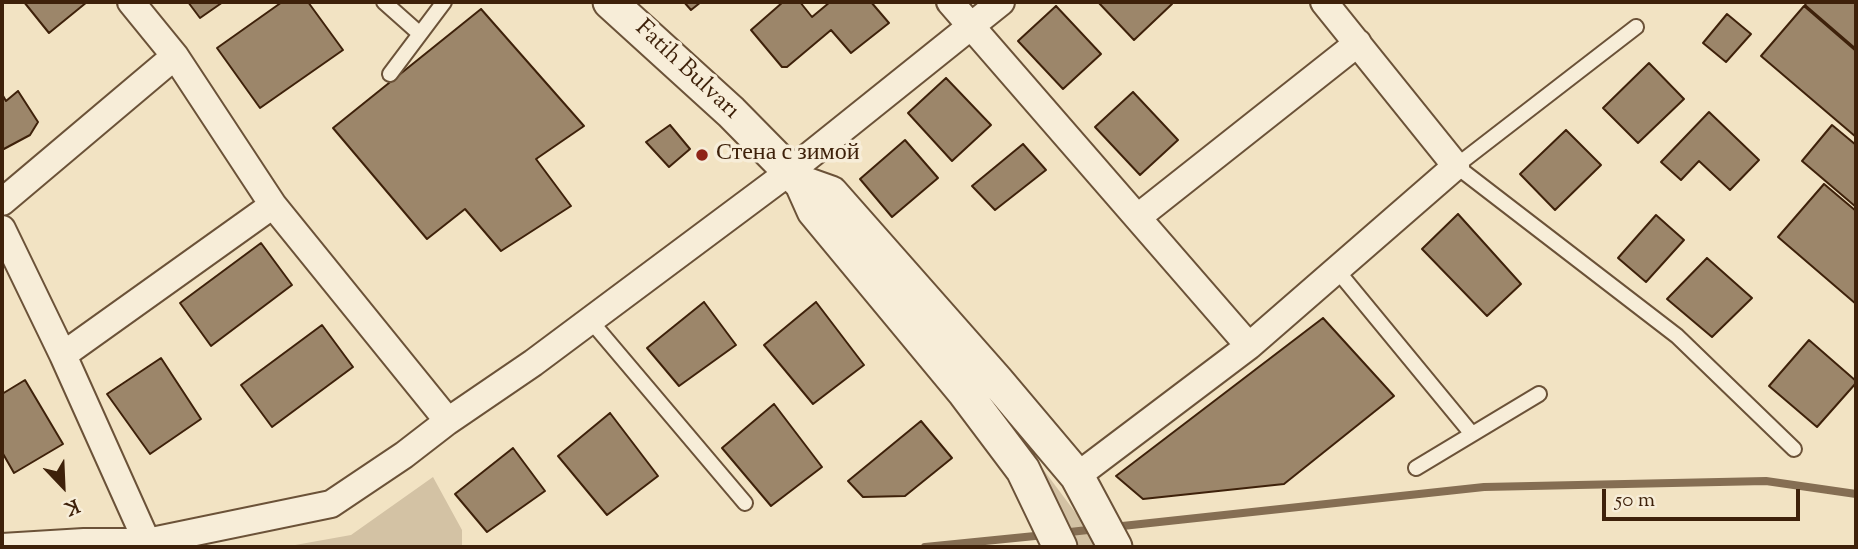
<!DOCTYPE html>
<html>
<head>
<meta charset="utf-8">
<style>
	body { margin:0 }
	#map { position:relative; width:1858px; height:549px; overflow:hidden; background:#f2e3c3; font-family:"Sorts Mill Goudy",serif }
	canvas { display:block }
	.frame { position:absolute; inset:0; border:4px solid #3e210a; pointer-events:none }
	.north { position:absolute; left:28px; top:451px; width:70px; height:70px; -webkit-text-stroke:5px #f7edd8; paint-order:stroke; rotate:157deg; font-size:19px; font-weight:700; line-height:28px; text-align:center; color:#3e210a }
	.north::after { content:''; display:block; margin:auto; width:24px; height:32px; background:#3e210a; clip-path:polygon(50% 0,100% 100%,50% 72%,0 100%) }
	.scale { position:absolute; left:1602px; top:489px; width:198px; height:32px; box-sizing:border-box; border:4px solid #3e210a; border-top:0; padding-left:9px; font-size:21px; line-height:24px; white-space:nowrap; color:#3e210a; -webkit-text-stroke:5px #f7edd8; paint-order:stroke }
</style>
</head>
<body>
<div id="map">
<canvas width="1858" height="549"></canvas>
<div class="frame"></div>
<div class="north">K</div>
<div class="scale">50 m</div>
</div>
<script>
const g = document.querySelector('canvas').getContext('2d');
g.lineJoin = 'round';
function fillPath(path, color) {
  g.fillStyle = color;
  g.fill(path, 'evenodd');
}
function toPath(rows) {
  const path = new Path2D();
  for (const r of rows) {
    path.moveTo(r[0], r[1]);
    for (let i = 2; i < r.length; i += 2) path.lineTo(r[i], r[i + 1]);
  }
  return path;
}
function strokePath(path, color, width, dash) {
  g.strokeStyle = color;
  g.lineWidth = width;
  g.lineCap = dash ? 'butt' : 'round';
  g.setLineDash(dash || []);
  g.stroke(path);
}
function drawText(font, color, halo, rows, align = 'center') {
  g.font = font + ' "Sorts Mill Goudy",serif';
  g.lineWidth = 7;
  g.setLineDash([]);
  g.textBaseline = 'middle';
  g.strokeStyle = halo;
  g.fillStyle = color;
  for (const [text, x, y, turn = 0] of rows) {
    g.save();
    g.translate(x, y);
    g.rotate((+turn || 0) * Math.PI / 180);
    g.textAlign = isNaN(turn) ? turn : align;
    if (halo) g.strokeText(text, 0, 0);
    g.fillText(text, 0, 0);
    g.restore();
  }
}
fillPath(toPath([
	[1019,437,1081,520,1098,547,1070,547],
	[433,477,462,530,462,547,284,547,351,535]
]), '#d3c2a4');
strokePath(toPath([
	[1113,527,1484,487,1766,481,1856,494],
	[1061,533,1097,529],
	[925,547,1045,535]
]), '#856e53', 8);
const building = toPath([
	[24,2,87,2,49,33,24,2],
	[188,2,223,2,200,18,188,2],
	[282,2,308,2,343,50,260,108,217,48,282,2],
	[684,2,701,2,691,10,684,2],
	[783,2,800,2,812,17,830,2,871,2,889,23,851,53,831,30,787,67,782,67,751,30,783,2],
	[1098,2,1170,2,1172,4,1134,40,1098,2],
	[1807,2,1856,2,1856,49,1805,5,1807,2],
	[1056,6,1101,54,1063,89,1018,41,1056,6],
	[1804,6,1856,51,1856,137,1761,56,1804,6],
	[481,9,584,126,536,159,571,206,501,251,465,209,427,239,333,128,481,9],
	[1727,14,1751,34,1726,62,1703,43,1727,14],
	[1649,63,1684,99,1638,143,1603,108,1649,63],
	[946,78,991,125,952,161,908,113,946,78],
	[18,91,38,122,30,135,2,150,2,94,6,101,18,91],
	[1133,92,1178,140,1140,175,1095,127,1133,92],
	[1709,112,1759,160,1730,190,1699,161,1681,180,1661,162,1709,112],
	[670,125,690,149,669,167,646,142,670,125],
	[1832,125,1856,145,1856,207,1802,161,1832,125],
	[1566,130,1601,165,1555,210,1520,174,1566,130],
	[905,140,938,178,892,217,860,179,905,140],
	[1023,144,1046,170,995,210,972,186,1023,144],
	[1824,184,1856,211,1856,304,1778,237,1824,184],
	[1458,214,1521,284,1487,316,1422,249,1458,214],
	[1656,215,1684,240,1646,282,1618,258,1656,215],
	[261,243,292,285,211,346,180,303,261,243],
	[1707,258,1752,298,1712,337,1667,299,1707,258],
	[704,302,736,345,679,386,647,348,704,302],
	[816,302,864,365,813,404,764,345,816,302],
	[1323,318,1394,396,1284,484,1143,499,1116,476,1323,318],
	[322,325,353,367,272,427,241,385,322,325],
	[1809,340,1856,381,1856,383,1817,427,1769,386,1809,340],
	[161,358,201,419,150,454,107,394,161,358],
	[25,380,63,444,14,473,2,452,2,394,25,380],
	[774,404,822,467,771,506,722,448,774,404],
	[610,413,658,476,607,515,558,456,610,413],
	[921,421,952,458,905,496,863,497,848,481,921,421],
	[513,448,545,491,487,532,455,494,513,448]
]);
fillPath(building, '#9c866a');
strokePath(building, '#3e210a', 2);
const service = toPath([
	[384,2,420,34],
	[1636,27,1456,166,1677,336,1794,449],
	[390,74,444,2],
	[1336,269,1472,434],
	[590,320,745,503],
	[1416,468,1539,394]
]);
const minor = toPath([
	[131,2,175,56,273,205,448,421],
	[950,2,1249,346],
	[2,202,175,56],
	[1138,217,1358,43],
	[2,229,63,355,147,542],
	[63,355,273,205],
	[1077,476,1249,346,1456,166,1324,2],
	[2,547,84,542,147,542,331,504,404,455,448,421,533,363,789,172,1001,2]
]);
const tertiary = toPath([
	[610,2,731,112,800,182,831,193,996,380,1077,476,1115,547],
	[801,182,814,211,965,393,1023,470,1060,547]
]);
strokePath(service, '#6b5238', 18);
strokePath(minor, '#6b5238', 30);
strokePath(tertiary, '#6b5238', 37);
strokePath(service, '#f7edd8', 14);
strokePath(minor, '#f7edd8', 26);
strokePath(tertiary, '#f7edd8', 33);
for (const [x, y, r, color] of [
	[702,155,7,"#8f2418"]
]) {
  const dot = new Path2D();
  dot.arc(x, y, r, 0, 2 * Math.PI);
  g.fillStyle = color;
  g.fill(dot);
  strokePath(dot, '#f7edd8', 2.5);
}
drawText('24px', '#3e210a', '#f7edd8', [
	["Fatih Bulvarı",686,71,43]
]);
drawText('24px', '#3e210a', '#f7edd8', [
	["Стена с зимой",716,155]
], 'left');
</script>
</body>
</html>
